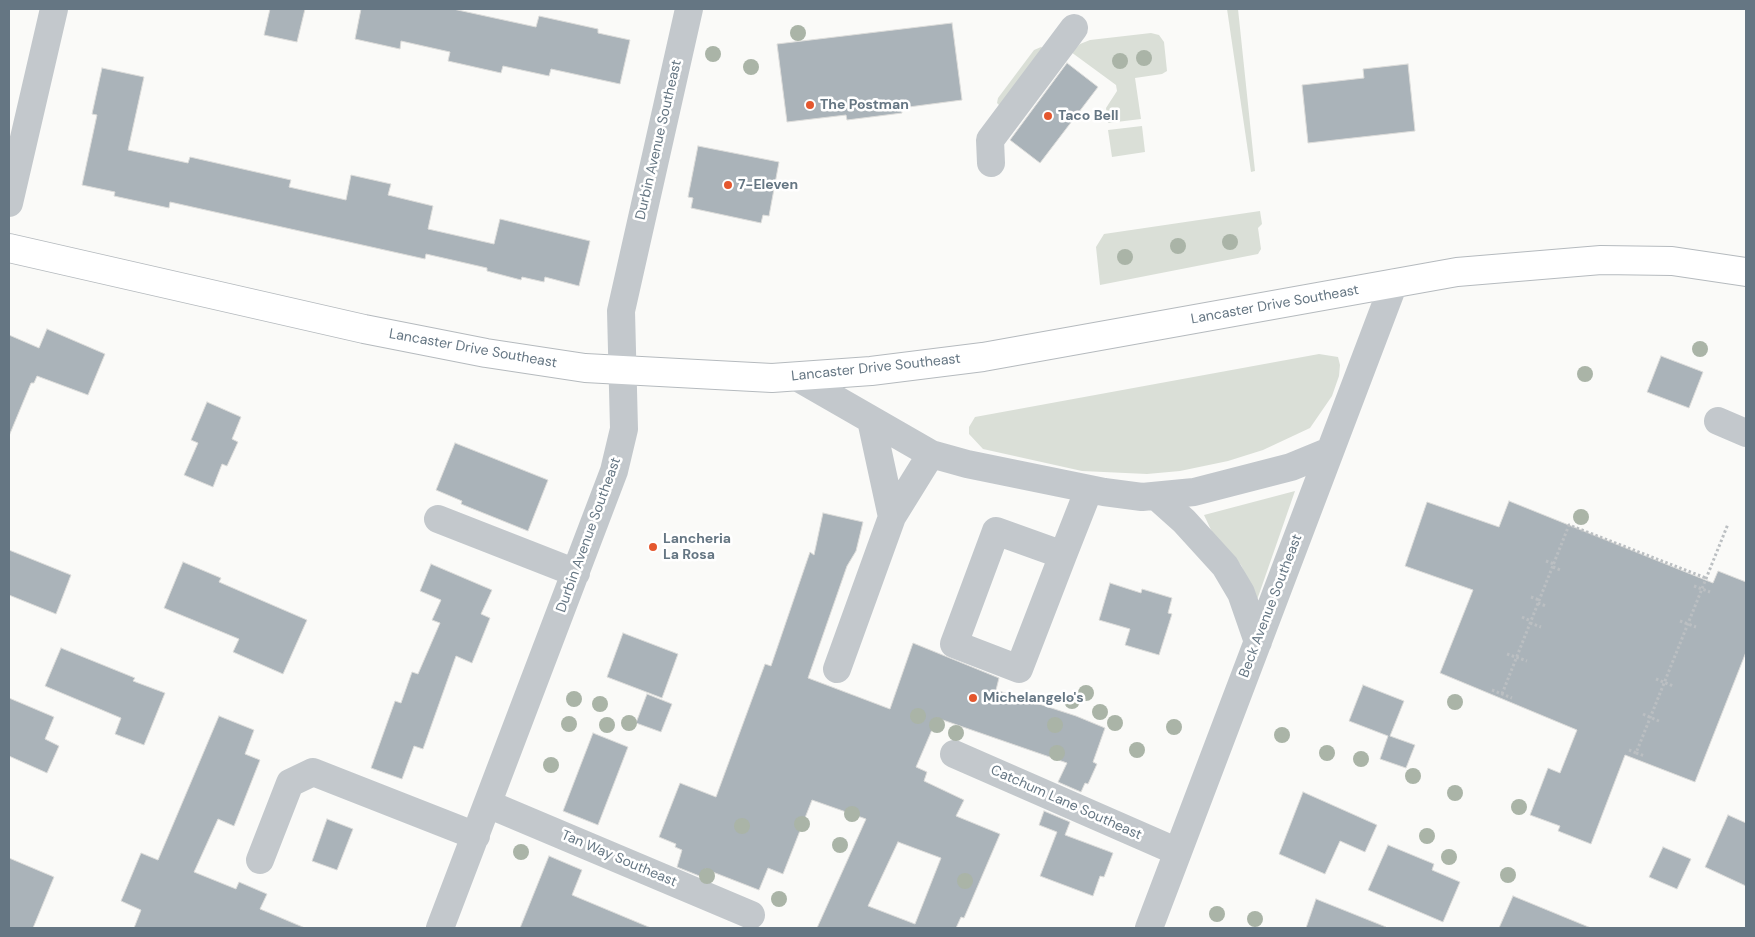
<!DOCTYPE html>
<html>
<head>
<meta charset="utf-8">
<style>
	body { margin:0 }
	#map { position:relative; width:1755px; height:937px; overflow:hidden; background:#fafaf8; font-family:"DM Sans",sans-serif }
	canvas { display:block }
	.frame { position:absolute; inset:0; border:10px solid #657683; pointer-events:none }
</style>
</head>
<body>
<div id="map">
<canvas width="1755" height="937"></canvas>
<div class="frame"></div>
</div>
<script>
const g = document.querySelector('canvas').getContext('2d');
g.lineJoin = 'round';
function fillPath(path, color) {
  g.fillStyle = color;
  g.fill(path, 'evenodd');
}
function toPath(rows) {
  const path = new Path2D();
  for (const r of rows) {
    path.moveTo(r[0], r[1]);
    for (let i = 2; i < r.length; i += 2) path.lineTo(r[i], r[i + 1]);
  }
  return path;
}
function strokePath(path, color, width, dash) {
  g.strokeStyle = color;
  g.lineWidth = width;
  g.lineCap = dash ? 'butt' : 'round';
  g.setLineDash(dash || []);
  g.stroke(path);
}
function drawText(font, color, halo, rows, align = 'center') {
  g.font = font + ' "DM Sans",sans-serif';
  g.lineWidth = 5;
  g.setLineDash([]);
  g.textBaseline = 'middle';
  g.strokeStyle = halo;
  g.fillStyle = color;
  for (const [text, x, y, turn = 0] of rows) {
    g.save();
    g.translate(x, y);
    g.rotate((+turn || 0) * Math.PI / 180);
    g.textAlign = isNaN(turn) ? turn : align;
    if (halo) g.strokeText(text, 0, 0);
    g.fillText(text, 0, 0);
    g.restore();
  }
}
fillPath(toPath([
	[1227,9,1238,9,1255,171,1251,172],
	[1151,33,1159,35,1164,42,1167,71,1162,74,1135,78,1141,119,1108,123,1106,108,1117,91,1116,85,1071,52,1080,44,1090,40],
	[1041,47,1045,49,1001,107,997,103,998,98,1034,50],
	[1142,126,1145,152,1112,157,1108,130],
	[1260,211,1262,224,1258,228,1261,249,1258,254,1100,285,1096,247,1104,234],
	[1319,354,1338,357,1340,365,1339,376,1332,396,1310,428,1263,450,1228,461,1180,471,1147,474,1082,471,983,449,969,434,969,427,975,417],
	[1295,491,1257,600,1241,565,1212,532,1204,515]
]), '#dadfd7');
const building = toPath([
	[270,9,305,9,297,42,264,35,270,9],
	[361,9,453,9,536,27,539,16,598,29,598,33,630,40,620,84,551,69,549,76,503,66,501,73,448,61,450,52,401,41,400,49,355,39,361,9],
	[952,23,962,100,901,108,902,113,847,120,846,115,787,122,777,44,952,23],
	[1067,63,1098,87,1040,163,1010,140,1067,63],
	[1408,64,1415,131,1308,143,1302,85,1364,78,1363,69,1408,64],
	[102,68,144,77,128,150,188,163,190,157,291,180,289,187,346,200,351,175,391,184,388,195,433,206,428,229,494,244,500,219,590,241,579,286,545,277,544,282,522,277,521,280,487,271,487,268,426,254,425,259,170,202,169,208,114,196,115,192,82,185,97,115,92,114,102,68],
	[698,146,779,162,769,216,763,215,761,223,691,208,693,198,688,197,698,146],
	[47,329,105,354,88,395,37,376,34,383,31,383,9,436,9,335,39,348,47,329],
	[1661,356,1703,372,1689,408,1647,392,1661,356],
	[207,402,241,417,232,439,238,442,227,466,222,464,213,487,184,475,198,443,191,440,207,402],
	[455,443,548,480,528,531,461,504,462,501,436,490,455,443],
	[1509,501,1713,583,1718,571,1746,582,1746,652,1695,782,1625,755,1591,844,1558,831,1560,826,1530,815,1548,768,1560,773,1577,730,1440,673,1473,590,1405,566,1427,502,1499,527,1509,501],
	[823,513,863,522,856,551,847,566,808,678,890,709,913,643,999,678,996,690,1076,716,1105,728,1093,762,1097,764,1088,784,1085,783,1081,792,1058,782,1067,763,937,718,916,767,927,772,924,781,964,800,956,816,1000,834,964,918,961,917,956,928,817,928,866,819,812,800,783,874,768,868,759,890,705,869,702,877,677,867,682,850,675,847,676,844,659,837,680,783,716,797,765,664,771,666,810,552,814,555,823,513],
	[898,842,941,858,915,924,868,906,898,842],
	[9,550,71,575,56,614,9,595,9,550],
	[183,562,221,578,219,582,307,620,283,674,233,652,239,639,164,608,183,562],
	[431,564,492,590,481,614,490,618,472,663,456,656,423,749,414,746,402,779,371,768,395,701,401,703,412,672,418,674,440,623,432,620,441,600,420,591,431,564],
	[1110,583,1141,593,1142,589,1172,598,1168,613,1172,614,1159,655,1125,645,1130,629,1099,620,1110,583],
	[623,633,678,654,662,698,607,677,623,633],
	[61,648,135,678,133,681,165,693,144,745,115,734,121,718,45,686,61,648],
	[1363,685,1404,701,1390,736,1415,745,1406,768,1380,759,1388,736,1349,721,1363,685],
	[647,694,672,704,661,732,636,723,647,694],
	[9,698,54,717,45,739,59,746,47,773,9,756,9,698],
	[219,716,254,730,245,754,260,760,234,826,218,819,194,872,236,889,239,882,267,894,260,909,305,928,134,928,141,910,121,901,141,853,158,860,219,716],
	[593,733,628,747,598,825,563,811,593,733],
	[1303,792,1377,825,1365,852,1340,841,1325,874,1279,854,1303,792],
	[1044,811,1070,822,1065,835,1113,853,1104,877,1100,876,1093,896,1040,876,1057,832,1039,825,1044,811],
	[1728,815,1746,823,1746,886,1705,867,1728,815],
	[327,819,353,829,337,870,312,861,327,819],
	[1388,845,1434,864,1432,870,1460,882,1443,922,1368,890,1388,845],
	[1663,847,1691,859,1677,889,1649,877,1663,847],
	[549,856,582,870,572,895,651,928,520,928,549,856],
	[9,858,54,877,33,928,9,928,9,858],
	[1513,896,1591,928,1499,928,1513,896],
	[1316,899,1386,927,1385,928,1306,928,1316,899]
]);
fillPath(building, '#aab3b9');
strokePath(building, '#dcdcda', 1);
const major = toPath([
	[9,248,364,329,486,353,585,368,772,378,871,371,983,357,1457,272,1601,260,1672,261,1746,272]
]);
strokePath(major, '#b5babe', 30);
strokePath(toPath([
	[1546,561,1554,564],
	[1553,567,1560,570],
	[1694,586,1710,592],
	[1531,597,1539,600],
	[1538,603,1546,606],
	[1522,617,1531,621],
	[1680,621,1696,627],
	[1530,623,1541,627],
	[1507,654,1527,661],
	[1656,679,1673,686],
	[1492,690,1512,698],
	[1502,694,1569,525,1706,578],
	[1643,714,1659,721],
	[1629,750,1636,753,1728,524],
	[1636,753,1645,756]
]), '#bbbfc2', 3, [2.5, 2.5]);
strokePath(toPath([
	[991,163,990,140,1074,28],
	[9,203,54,9],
	[797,377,931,454,967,464,1104,492,1142,497,1194,492,1291,467,1330,451],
	[871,420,892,517,931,454],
	[1718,421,1746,433],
	[1156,496,1184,521,1225,566,1241,593,1258,642],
	[438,519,576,573],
	[1063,555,996,531,954,644,1019,669,1063,555,1089,489],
	[837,669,892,517],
	[954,754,1178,852],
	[488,804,751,915],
	[260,860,290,783,313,772,476,836],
	[440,928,614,471,624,429,621,311,689,9],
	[1149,928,1394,283]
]), '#c3c8cc', 28);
strokePath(major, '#fff', 28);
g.fillStyle = '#aab4a7';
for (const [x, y] of [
	[798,33],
	[713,54],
	[1144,58],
	[1120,61],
	[751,67],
	[1230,242],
	[1178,246],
	[1125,257],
	[1700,349],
	[1585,374],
	[1581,517],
	[1086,693],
	[574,699],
	[1072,701],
	[1455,702],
	[600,704],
	[1100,712],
	[918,716],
	[629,723],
	[1115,723],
	[569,724],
	[607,725],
	[937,725],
	[1055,725],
	[1174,727],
	[956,733],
	[1282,735],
	[1137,750],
	[1057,753],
	[1327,753],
	[1361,759],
	[551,765],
	[1413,776],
	[1455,793],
	[1519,807],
	[852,814],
	[802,824],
	[742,826],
	[1427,836],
	[840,845],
	[521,852],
	[1449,857],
	[1508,875],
	[707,876],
	[965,881],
	[779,899],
	[1217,914],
	[1255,919]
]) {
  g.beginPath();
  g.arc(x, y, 8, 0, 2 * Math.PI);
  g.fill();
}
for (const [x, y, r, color] of [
	[810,105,5,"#e4572e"],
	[1048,116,5,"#e4572e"],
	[728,185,5,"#e4572e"],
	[653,547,5,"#e4572e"],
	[973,698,5,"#e4572e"]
]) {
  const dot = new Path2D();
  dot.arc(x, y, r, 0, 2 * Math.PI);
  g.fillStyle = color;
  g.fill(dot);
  strokePath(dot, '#fff', 2);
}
drawText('bold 14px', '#657683', '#fff', [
	["The Postman",820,105],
	["Taco Bell",1058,116],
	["7-Eleven",738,185],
	["Lancheria",663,539],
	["La Rosa",663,555],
	["Michelangelo's",983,698]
], 'left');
drawText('14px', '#657683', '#fff', [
	["Durbin Avenue Southeast",659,140,-77],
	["Lancaster Drive Southeast",1275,305,-10],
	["Lancaster Drive Southeast",473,349,10],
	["Lancaster Drive Southeast",876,368,-6],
	["Durbin Avenue Southeast",589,535,-70],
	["Beck Avenue Southeast",1271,606,-69],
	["Catchum Lane Southeast",1066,803,24],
	["Tan Way Southeast",619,859,23]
]);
</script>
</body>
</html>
